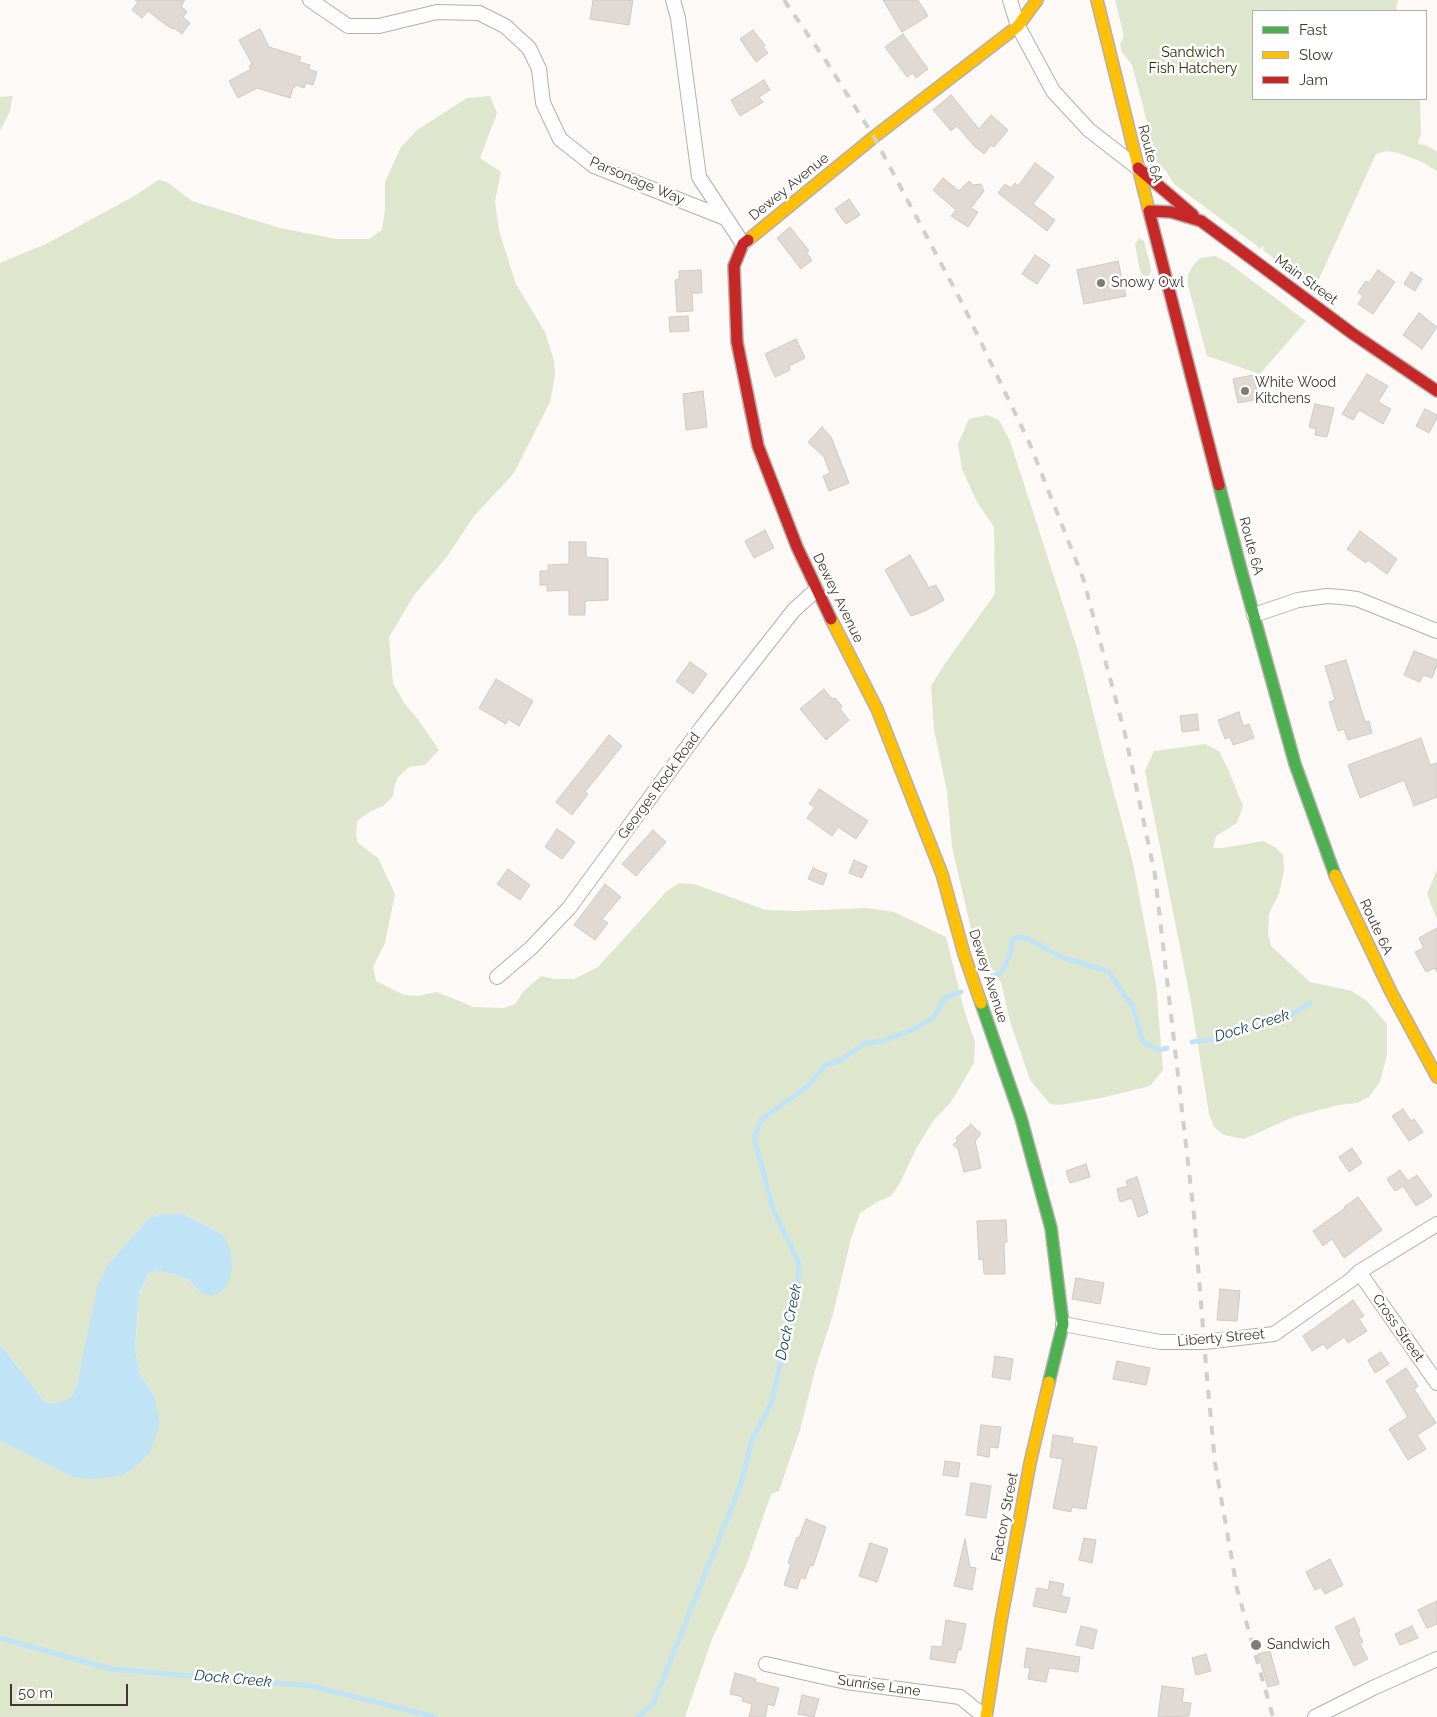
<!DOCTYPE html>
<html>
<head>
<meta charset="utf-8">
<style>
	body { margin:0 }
	#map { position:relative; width:1437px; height:1717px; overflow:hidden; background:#fcf9f6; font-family:Raleway,sans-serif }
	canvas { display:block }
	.legend { position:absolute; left:1252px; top:10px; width:175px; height:90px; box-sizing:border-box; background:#fff; border:1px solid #b2afab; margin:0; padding:6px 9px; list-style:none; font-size:15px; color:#3f372d }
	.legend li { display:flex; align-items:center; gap:10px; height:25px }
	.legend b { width:25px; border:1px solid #b2afab }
	.scale { position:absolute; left:10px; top:1684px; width:118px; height:22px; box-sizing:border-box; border:2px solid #3f372d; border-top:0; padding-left:6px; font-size:15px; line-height:18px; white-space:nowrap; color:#3f372d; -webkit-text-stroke:4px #fff; paint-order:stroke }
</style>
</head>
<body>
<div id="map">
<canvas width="1437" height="1717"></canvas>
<ul class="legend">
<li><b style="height:6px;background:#4caf50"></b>Fast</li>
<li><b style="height:6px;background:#ffc107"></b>Slow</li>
<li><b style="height:6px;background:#c62828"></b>Jam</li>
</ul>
<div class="scale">50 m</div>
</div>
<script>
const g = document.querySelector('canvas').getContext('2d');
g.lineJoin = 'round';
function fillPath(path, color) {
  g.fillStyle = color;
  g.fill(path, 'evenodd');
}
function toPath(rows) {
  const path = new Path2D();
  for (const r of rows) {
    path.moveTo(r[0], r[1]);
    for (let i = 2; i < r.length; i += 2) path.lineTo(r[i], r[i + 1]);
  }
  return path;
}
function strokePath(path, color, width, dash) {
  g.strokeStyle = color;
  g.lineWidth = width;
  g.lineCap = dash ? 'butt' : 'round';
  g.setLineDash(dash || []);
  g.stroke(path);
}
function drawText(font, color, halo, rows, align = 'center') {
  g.font = font + ' Raleway,sans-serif';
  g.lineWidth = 5;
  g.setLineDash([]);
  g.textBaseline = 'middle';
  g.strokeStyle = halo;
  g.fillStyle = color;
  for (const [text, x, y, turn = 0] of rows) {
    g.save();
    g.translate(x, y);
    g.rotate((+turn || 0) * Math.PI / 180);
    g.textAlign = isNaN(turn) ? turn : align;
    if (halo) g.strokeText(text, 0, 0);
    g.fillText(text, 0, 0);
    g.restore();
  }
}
fillPath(toPath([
	[1115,0,1398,0,1396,7,1397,11,1253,11,1253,99,1420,99,1421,135,1418,142,1419,144,1425,145,1437,151,1437,171,1422,162,1398,153,1387,151,1376,154,1314,290,1263,250,1264,247,1262,246,1261,249,1174,184,1166,171,1150,156,1147,145,1149,129,1132,65,1122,52,1120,44,1124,36],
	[13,96,9,113,0,131,0,97],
	[490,96,497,113,480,158,501,172,495,201,499,231,516,284,545,332,554,361,555,376,550,402,514,473,474,516,446,558,415,594,389,637,393,683,404,703,417,718,439,750,425,765,409,767,398,777,394,787,393,796,383,806,371,811,357,821,356,835,358,843,378,858,395,894,385,943,373,967,376,981,404,995,417,996,437,992,474,1007,504,1008,515,1004,524,991,541,976,554,979,574,979,598,967,667,891,679,883,694,884,766,910,796,911,867,908,894,912,946,937,965,1013,975,1042,974,1063,951,1102,933,1121,916,1149,900,1183,891,1196,877,1202,860,1213,851,1239,833,1314,815,1370,800,1430,779,1491,771,1494,746,1566,712,1639,685,1717,0,1717,0,1441,72,1477,124,1475,134,1468,154,1395,140,1374,135,1350,139,1295,149,1273,159,1271,173,1274,188,1280,200,1292,224,1235,184,1214,161,1214,149,1218,109,1263,77,1384,70,1398,57,1403,45,1402,0,1344,0,263,48,243,136,195,158,180,167,182,192,201,280,228,336,239,369,239,382,230,385,209,385,182,401,147,417,130,467,98],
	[1139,238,1144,241,1151,268,1151,272,1148,276,1142,275,1140,271,1135,244],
	[1215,256,1227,262,1306,321,1260,374,1207,356,1188,285,1188,275,1192,267,1200,258],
	[987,415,999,420,1010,441,1078,651,1105,760,1133,863,1156,984,1163,1070,1150,1086,1146,1087,1101,1098,1059,1105,1050,1104,1030,1080,1010,1021,1001,982,974,942,952,847,947,791,934,730,931,686,944,665,995,594,994,527,977,502,962,469,958,444,969,419],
	[1205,744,1219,751,1228,769,1243,806,1237,823,1216,836,1213,848,1222,848,1264,841,1276,848,1283,855,1284,871,1279,893,1269,914,1268,934,1271,946,1310,982,1352,991,1368,1002,1387,1024,1387,1055,1380,1082,1369,1097,1357,1103,1338,1105,1293,1117,1244,1139,1224,1135,1214,1127,1209,1114,1191,1002,1145,771,1154,751],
	[1437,870,1437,920,1427,894]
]), '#dfe6ce');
fillPath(toPath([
	[161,1214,184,1214,224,1235,231,1251,232,1270,226,1287,219,1293,211,1296,200,1292,188,1280,173,1274,159,1271,149,1273,139,1294,135,1350,140,1374,154,1395,160,1424,149,1453,134,1468,124,1475,94,1479,72,1477,0,1441,0,1344,45,1402,57,1403,70,1398,77,1384,97,1288,109,1263,149,1218]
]), '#c0e3f5');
strokePath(toPath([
	[992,976,999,974,1004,968,1010,954,1013,939,1017,937,1027,938,1063,958,1108,971,1133,1007,1142,1039,1146,1044,1160,1050,1167,1048],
	[1192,1042,1223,1038,1289,1016,1310,1003],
	[0,1638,110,1669,311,1686,436,1717],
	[638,1717,654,1702,740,1487,752,1440,772,1401,798,1282,799,1263,773,1209,754,1137,762,1119,808,1086,825,1065,841,1060,863,1044,882,1041,912,1030,933,1018,945,998,961,992]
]), '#c0e3f5', 5);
const building = toPath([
	[135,0,185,0,181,6,187,12,183,17,190,23,182,34,174,28,173,29,166,25,148,11,142,18,132,10,138,2,135,0],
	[593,0,633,0,629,25,590,19,593,0],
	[883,0,918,0,928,16,902,32,883,0],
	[260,29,269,47,301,57,299,62,310,65,308,69,317,72,313,85,306,83,304,88,296,85,294,88,293,88,290,98,257,88,238,98,229,81,251,69,249,66,252,64,239,40,260,29],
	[753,30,765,45,763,47,768,53,756,62,740,39,753,30],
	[903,34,928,69,916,78,913,73,907,77,885,47,903,34],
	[764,80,770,90,759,97,763,102,740,116,731,100,764,80],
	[951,95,979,129,991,115,1008,130,994,147,991,145,984,154,974,146,957,126,951,131,933,110,951,95],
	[1035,163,1054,177,1033,204,1055,220,1047,231,998,193,1005,184,1011,188,1015,183,1018,186,1035,163],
	[943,178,959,191,969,181,973,185,981,184,984,191,971,208,978,212,968,227,951,216,956,210,933,190,943,178],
	[849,199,860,215,846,224,835,209,849,199],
	[790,227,809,251,806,252,812,260,801,269,777,238,790,227],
	[1035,255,1050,265,1037,284,1022,274,1035,255],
	[1118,261,1126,296,1084,304,1077,270,1118,261],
	[701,270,702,293,692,293,693,311,677,312,675,280,679,279,679,271,701,270],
	[1378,270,1395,282,1373,314,1358,304,1363,296,1358,292,1366,281,1369,283,1378,270],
	[1411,272,1422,279,1415,291,1404,284,1411,272],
	[1419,313,1437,327,1422,349,1403,335,1419,313],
	[688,316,689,331,670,332,669,317,688,316],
	[796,339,805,358,789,366,790,370,775,377,765,354,796,339],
	[1367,374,1388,386,1378,402,1391,409,1383,424,1359,410,1353,420,1342,414,1367,374],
	[1253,375,1259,399,1238,403,1233,379,1253,375],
	[703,391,707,427,686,430,683,394,703,391],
	[1315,404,1334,408,1327,437,1315,435,1316,429,1309,427,1315,404],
	[1425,409,1437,415,1437,418,1429,433,1416,426,1425,409],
	[822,427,831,437,849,483,829,491,823,476,830,473,824,457,808,442,822,427],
	[765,530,774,548,754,558,745,541,765,530],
	[1360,531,1397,559,1387,574,1368,560,1366,563,1347,549,1360,531],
	[569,542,586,542,586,557,608,559,608,600,585,601,585,615,569,615,569,590,547,591,547,585,540,585,540,571,548,571,548,565,569,564,569,542],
	[910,555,929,588,936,585,944,600,925,611,911,616,885,570,910,555],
	[1414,651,1437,660,1437,665,1432,678,1423,675,1420,682,1404,675,1414,651],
	[1346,660,1365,722,1369,721,1372,733,1348,740,1344,729,1338,731,1329,702,1335,700,1325,666,1346,660],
	[690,662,707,674,693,694,676,681,690,662],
	[496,679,533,701,519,726,508,719,506,724,479,708,496,679],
	[824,689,832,699,835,698,842,706,840,709,849,720,826,740,800,709,824,689],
	[1239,712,1243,726,1249,724,1254,738,1233,745,1230,737,1225,739,1218,720,1239,712],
	[1197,714,1199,730,1182,732,1180,716,1197,714],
	[609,735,622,746,585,792,588,794,572,815,556,802,609,735],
	[1421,738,1430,765,1437,763,1437,797,1414,806,1404,780,1360,798,1348,765,1421,738],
	[819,789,868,821,856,839,838,827,832,836,807,818,815,807,809,804,819,789],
	[557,829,575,842,562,859,545,847,557,829],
	[653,830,666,842,636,876,622,864,653,830],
	[854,860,867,866,862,878,849,873,854,860],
	[813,868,827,874,823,885,808,879,813,868],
	[508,869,530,885,520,900,497,884,508,869],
	[605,884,621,897,602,919,608,923,595,940,574,925,605,884],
	[1437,928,1437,972,1435,968,1426,972,1415,952,1424,948,1419,938,1437,928],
	[1403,1109,1411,1121,1414,1119,1423,1132,1409,1141,1392,1116,1403,1109],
	[971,1124,981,1134,975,1141,981,1168,964,1172,958,1149,953,1145,958,1140,956,1138,971,1124],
	[1352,1148,1362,1163,1349,1172,1339,1157,1352,1148],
	[1086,1164,1090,1177,1070,1183,1066,1171,1086,1164],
	[1400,1170,1408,1181,1417,1175,1432,1196,1416,1206,1403,1186,1395,1191,1387,1179,1400,1170],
	[1137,1177,1148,1213,1138,1217,1132,1198,1120,1202,1117,1189,1128,1186,1126,1181,1137,1177],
	[1358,1197,1382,1230,1344,1258,1332,1239,1323,1246,1313,1231,1345,1208,1344,1207,1358,1197],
	[1006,1220,1007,1242,1004,1242,1005,1274,984,1274,983,1259,979,1260,977,1221,1006,1220],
	[1076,1278,1104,1283,1100,1304,1072,1299,1076,1278],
	[1220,1289,1240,1291,1237,1321,1217,1320,1220,1289],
	[1353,1300,1364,1316,1359,1319,1367,1331,1348,1343,1344,1337,1327,1349,1323,1344,1312,1351,1303,1336,1353,1300],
	[1381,1352,1389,1364,1375,1373,1368,1360,1381,1352],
	[995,1356,1013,1359,1010,1380,992,1377,995,1356],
	[1117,1361,1150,1368,1146,1385,1113,1379,1117,1361],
	[1406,1368,1418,1386,1414,1389,1436,1423,1417,1435,1426,1449,1408,1460,1389,1429,1408,1417,1386,1381,1406,1368],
	[981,1425,1001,1427,998,1448,990,1447,989,1457,977,1455,981,1425],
	[1053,1435,1073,1438,1072,1443,1097,1447,1086,1509,1072,1507,1071,1512,1053,1508,1063,1459,1050,1457,1053,1435],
	[945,1461,960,1463,958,1477,943,1475,945,1461],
	[971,1483,991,1486,986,1518,966,1515,971,1483],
	[806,1519,826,1527,813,1566,810,1565,805,1579,801,1577,797,1589,784,1585,791,1564,788,1563,797,1537,799,1538,806,1519],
	[1084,1538,1096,1540,1092,1563,1079,1560,1084,1538],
	[965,1539,970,1567,976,1568,972,1590,954,1586,965,1539],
	[870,1543,888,1549,877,1582,859,1576,870,1543],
	[1330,1559,1343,1585,1325,1594,1321,1587,1315,1590,1306,1572,1330,1559],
	[1050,1581,1064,1584,1061,1596,1070,1598,1066,1613,1033,1606,1037,1588,1048,1590,1050,1581],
	[1437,1601,1437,1624,1427,1628,1418,1610,1437,1601],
	[1354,1618,1360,1631,1358,1632,1363,1642,1360,1644,1368,1659,1354,1666,1335,1627,1354,1618],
	[946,1620,966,1624,961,1650,958,1650,955,1663,930,1659,932,1646,942,1647,946,1620],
	[1081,1626,1097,1630,1093,1649,1076,1645,1081,1626],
	[1412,1626,1418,1638,1400,1645,1395,1634,1412,1626],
	[1027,1648,1080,1657,1078,1672,1049,1668,1046,1682,1028,1679,1030,1668,1024,1667,1027,1648],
	[1270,1651,1279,1684,1268,1687,1258,1654,1270,1651],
	[1206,1654,1211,1671,1196,1675,1192,1658,1206,1654],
	[735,1673,756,1679,755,1682,779,1688,774,1706,768,1704,765,1717,749,1717,752,1704,742,1701,743,1697,730,1694,735,1673],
	[1162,1686,1184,1689,1182,1702,1191,1703,1189,1716,1158,1717,1162,1686],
	[802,1695,819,1699,814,1717,798,1714,802,1695]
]);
fillPath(building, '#e0d9d4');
strokePath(building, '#d0c9c4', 1);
const street = toPath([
	[310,0,348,26,379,26,437,12,479,13,505,26,529,48,539,69,543,103,560,139,594,166,725,218],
	[673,0,678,18,699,177,743,244],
	[1010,0,1018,26,1053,91,1089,130,1138,168],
	[1254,615,1298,600,1327,596,1342,597,1357,599,1437,631],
	[497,977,531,948,569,908,702,727,794,610,816,590],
	[1359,1272,1437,1383],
	[1063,1324,1160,1342,1204,1342,1274,1334,1351,1280,1359,1272,1437,1224],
	[766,1664,846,1682,960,1697,985,1717],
	[1315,1717,1373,1688,1437,1659]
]);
const fast = toPath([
	[1219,485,1240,566,1295,764,1335,875],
	[981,1003,1021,1118,1051,1228,1063,1324,1049,1382]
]);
const slow = toPath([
	[1097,0,1149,211],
	[748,240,874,137,1018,26,1037,0],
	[831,619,877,709,942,874,964,954,981,1003],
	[1335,875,1391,992,1437,1077],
	[986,1717,1001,1621,1030,1463,1049,1382]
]);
const jam = toPath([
	[1138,168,1193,215],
	[1149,211,1219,485],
	[1150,211,1171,212,1201,221,1353,334,1437,391],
	[748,240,743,244,734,266,737,342,758,446,797,547,831,619]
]);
strokePath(street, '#b5b0aa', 16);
strokePath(fast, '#b5b0aa', 14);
strokePath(slow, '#b5b0aa', 14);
strokePath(jam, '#b5b0aa', 14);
strokePath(street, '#fffefe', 14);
strokePath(fast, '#4caf50', 11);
strokePath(slow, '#ffc107', 11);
strokePath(jam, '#c62828', 11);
strokePath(toPath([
	[784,0,828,64,874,137,962,303,1029,442,1083,578,1125,734,1155,875,1194,1215,1206,1366,1215,1463,1237,1589,1273,1717]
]), '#d1cfcd', 4, [9, 9]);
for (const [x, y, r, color] of [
	[1101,283,5,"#817b73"],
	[1245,391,5,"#817b73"],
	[1256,1645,6,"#817b73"]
]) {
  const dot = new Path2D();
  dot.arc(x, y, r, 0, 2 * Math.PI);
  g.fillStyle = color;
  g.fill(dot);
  strokePath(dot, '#fff', 2);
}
drawText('14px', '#263300', '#fff', [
	["Sandwich",1193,53],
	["Fish Hatchery",1193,69]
]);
drawText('14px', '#3f372d', '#fff', [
	["Route 6A",1150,154,75],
	["Parsonage Way",637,181,23],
	["Dewey Avenue",789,187,-39],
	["Main Street",1306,280,36],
	["Route 6A",1251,546,75],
	["Dewey Avenue",838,598,64],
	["Georges Rock Road",659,786,-54],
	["Route 6A",1376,927,65],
	["Dewey Avenue",988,976,72],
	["Cross Street",1398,1328,55],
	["Liberty Street",1221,1338,-5],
	["Factory Street",1005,1517,-79],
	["Sunrise Lane",879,1686,8]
]);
drawText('14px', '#3f372d', '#fff', [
	["Snowy Owl",1111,283],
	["White Wood",1255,383],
	["Kitchens",1255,399],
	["Sandwich",1267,1645]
], 'left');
drawText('italic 15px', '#113d50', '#fff', [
	["Dock Creek",1252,1026,-17],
	["Dock Creek",789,1322,-78],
	["Dock Creek",233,1679,5]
]);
</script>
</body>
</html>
